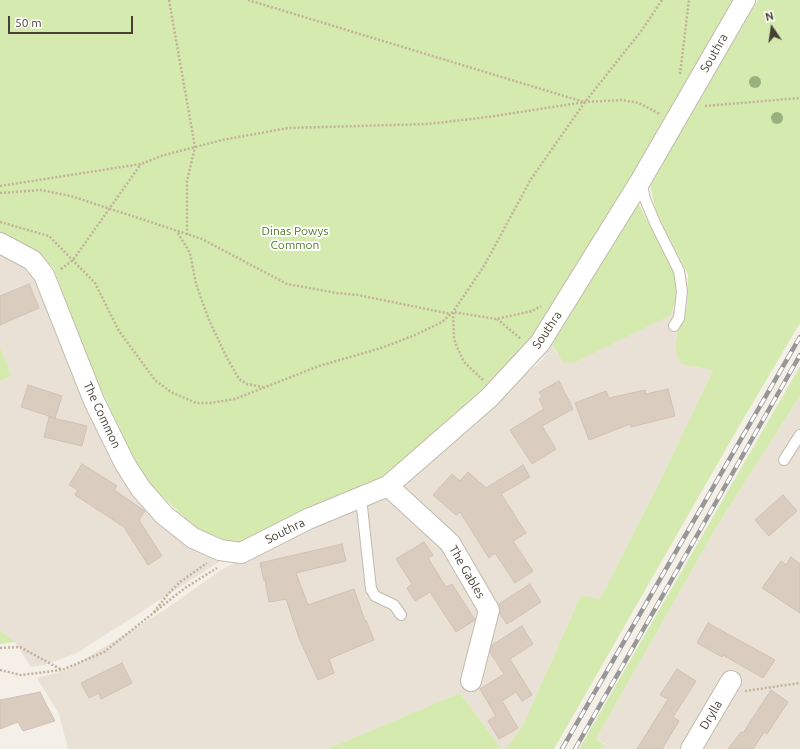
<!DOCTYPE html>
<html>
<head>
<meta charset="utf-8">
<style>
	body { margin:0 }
	#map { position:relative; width:800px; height:749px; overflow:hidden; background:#f4f0e8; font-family:Ubuntu,sans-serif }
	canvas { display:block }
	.north { position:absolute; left:752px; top:8px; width:40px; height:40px; -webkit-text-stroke:3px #fff; paint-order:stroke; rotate:347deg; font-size:11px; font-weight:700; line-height:16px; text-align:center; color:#484036 }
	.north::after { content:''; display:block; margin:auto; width:14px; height:18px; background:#484036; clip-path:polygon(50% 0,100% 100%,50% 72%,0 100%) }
	.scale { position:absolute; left:8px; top:16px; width:125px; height:18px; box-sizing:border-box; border:2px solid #484036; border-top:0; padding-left:5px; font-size:12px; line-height:14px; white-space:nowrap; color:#484036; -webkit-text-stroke:3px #fff; paint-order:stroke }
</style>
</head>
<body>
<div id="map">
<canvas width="800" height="749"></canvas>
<div class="north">N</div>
<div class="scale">50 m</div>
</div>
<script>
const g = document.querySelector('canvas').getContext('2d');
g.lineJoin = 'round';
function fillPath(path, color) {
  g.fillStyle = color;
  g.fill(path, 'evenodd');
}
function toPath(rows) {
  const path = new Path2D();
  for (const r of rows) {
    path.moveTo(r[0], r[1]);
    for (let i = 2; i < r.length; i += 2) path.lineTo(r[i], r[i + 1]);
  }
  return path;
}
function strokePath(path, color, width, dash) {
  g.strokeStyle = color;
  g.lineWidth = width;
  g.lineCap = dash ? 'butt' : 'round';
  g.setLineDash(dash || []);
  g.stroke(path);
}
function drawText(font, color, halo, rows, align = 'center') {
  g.font = font + ' Ubuntu,sans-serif';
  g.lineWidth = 4;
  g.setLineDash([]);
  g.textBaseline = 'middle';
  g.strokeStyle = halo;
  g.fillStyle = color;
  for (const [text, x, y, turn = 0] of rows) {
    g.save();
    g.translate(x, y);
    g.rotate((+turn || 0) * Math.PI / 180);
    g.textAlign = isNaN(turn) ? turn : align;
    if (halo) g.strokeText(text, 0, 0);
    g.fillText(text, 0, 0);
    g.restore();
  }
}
fillPath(toPath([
	[0,252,24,267,42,288,101,436,220,559,219,562,77,653,45,665,31,667,15,642,0,630,0,381,12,376,0,347],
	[673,310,685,314,680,322,691,366,713,370,660,481,600,599,581,595,522,727,505,749,502,749,460,693,327,749,68,749,59,714,37,678,67,670,163,611,221,570,252,554,369,505,433,457,543,359,551,343,558,355,671,315],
	[800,396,800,749,603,749,605,744,596,739,717,526]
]), '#e9e1d6');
fillPath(toPath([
	[0,0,738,0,526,351,382,478,238,543,220,540,199,531,149,484,134,460,80,344,54,269,40,253,0,232],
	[758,0,800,0,800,323,738,428,554,749,505,749,522,727,581,595,600,599,660,481,713,370,681,364,678,358,675,347,680,322,687,307,688,274,656,212,650,184,651,177],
	[638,203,675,274,676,299,671,315,575,362,564,363,551,343],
	[0,347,12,376,0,381],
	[800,366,800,396,717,526,596,739,605,745,603,749,579,749],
	[0,630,15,642,0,644],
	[460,693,502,749,327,749]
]), '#d4eaaf');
const building = toPath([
	[29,284,39,308,0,325,0,296,29,284],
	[559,381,573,409,542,426,556,449,532,464,510,430,544,409,539,399,542,397,539,392,559,381],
	[28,385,62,396,55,418,21,407,28,385],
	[668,389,675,416,631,427,630,424,589,440,575,403,606,391,609,398,645,390,646,394,668,389],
	[49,417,87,426,82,446,44,437,49,417],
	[82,464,117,486,114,490,145,511,139,520,162,556,148,565,124,527,75,495,78,490,69,485,82,464],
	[523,465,530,477,501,494,526,533,513,541,533,571,515,583,495,553,489,558,460,512,456,515,433,495,452,474,460,481,468,472,486,488,523,465],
	[783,495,797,511,769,536,755,520,783,495],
	[424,542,433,555,428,558,446,587,452,584,475,620,456,632,430,592,415,601,407,588,412,584,396,559,424,542],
	[342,544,346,561,296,573,308,605,354,589,365,621,366,620,374,640,329,659,334,673,318,680,299,638,286,599,269,602,265,580,264,581,260,563,342,544],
	[791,557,800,564,800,613,762,588,781,561,786,565,791,557],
	[530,584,541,602,507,624,500,614,499,604,530,584],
	[708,623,775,660,763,678,723,655,722,657,697,643,708,623],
	[522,626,533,644,510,659,532,695,522,701,516,692,502,701,518,728,499,739,488,721,496,716,480,689,504,674,490,652,492,645,522,626],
	[122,663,132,683,101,699,99,693,89,698,81,683,122,663],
	[677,669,696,681,673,717,679,721,662,749,637,749,668,699,660,695,677,669],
	[771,690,788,702,767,734,764,732,753,749,728,749,741,732,743,733,771,690],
	[40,692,55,721,23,731,18,722,0,729,0,700,40,692]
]);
fillPath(building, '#dacdc0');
strokePath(building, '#d2c2b0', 1);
const service = toPath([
	[641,182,645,199,655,223,679,271,682,291,679,318,674,326],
	[784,460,800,435],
	[361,498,371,589,375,596,394,605,401,615]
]);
const minor = toPath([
	[0,243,32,260,44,275,94,401,125,464,141,489,164,515,193,538,220,550,241,553,308,519,388,486,489,398,540,343,641,180,745,0],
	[388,486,450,543,489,610,471,681],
	[691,749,731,681]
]);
strokePath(service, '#c3baad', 12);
strokePath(minor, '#c3baad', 22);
strokePath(toPath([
	[169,0,195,147,187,181,187,235],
	[248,0,584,102],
	[680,74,689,0],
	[705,106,800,98],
	[0,186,141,164,161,156,222,140,288,128,428,124,488,117,585,102,622,100,639,103,660,114],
	[0,193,41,190,71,196,202,239,287,284,337,293,358,295,451,314],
	[0,222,49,236,95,283,119,331,155,380,171,392,196,403,210,403,235,399,319,366,381,348,415,335,442,322,453,312,484,266,531,179,585,102,642,30,662,0],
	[178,233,190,253,196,284,209,320,227,358,239,379,247,384,263,387],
	[61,269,73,260,141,164],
	[497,319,521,339],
	[483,380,464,362,458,349,454,339,453,312,496,319,532,311,541,306],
	[154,612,168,594,180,582,207,563],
	[0,648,20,647,62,670],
	[0,670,21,675,62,670,104,652,185,588,217,568],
	[745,691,800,683]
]), '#c3b19a', 2.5, [2, 2]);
strokePath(service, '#fff', 10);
strokePath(minor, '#fff', 20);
const rail = toPath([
	[562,749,800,337],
	[575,749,800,355]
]);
strokePath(rail, '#979797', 4.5);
strokePath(rail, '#fff', 3, [9]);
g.fillStyle = '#99b17d';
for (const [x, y] of [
	[755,82],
	[777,118]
]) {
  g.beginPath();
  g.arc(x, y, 6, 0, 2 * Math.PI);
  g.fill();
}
drawText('12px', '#484036', '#fff', [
	["Southra",714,53,-60],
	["Southra",547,330,-56],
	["The Common",102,415,65],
	["Southra",285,531,-26],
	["The Gables",467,572,60],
	["Drylla",711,715,-59]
]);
drawText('12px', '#4e7d26', '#fff', [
	["Dinas Powys",295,231],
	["Common",295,245]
]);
</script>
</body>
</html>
